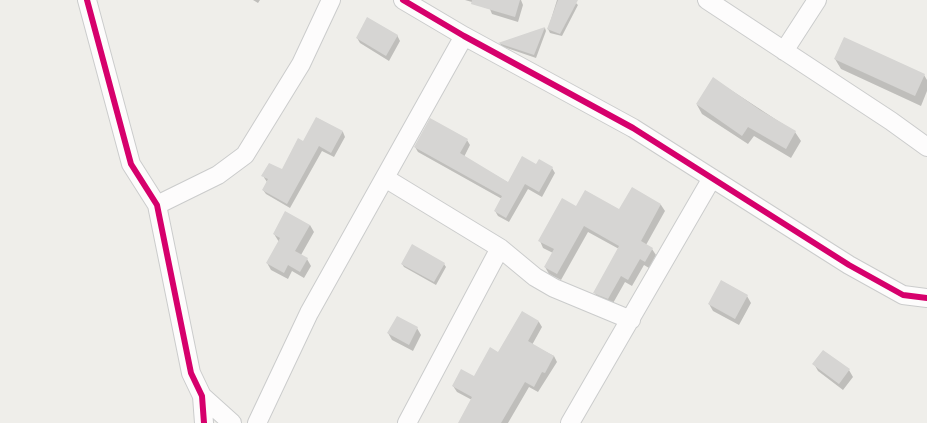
<!DOCTYPE html>
<html>
<head>
<meta charset="utf-8">
<style>
	body { margin:0 }
	canvas { display:block; background:#efeeea }
</style>
</head>
<body>
<canvas width="927" height="423"></canvas>
<script>
const g = document.querySelector('canvas').getContext('2d');
g.lineJoin = 'round';
function fillPath(path, color) {
  g.fillStyle = color;
  g.fill(path, 'evenodd');
}
function toPath(rows) {
  const path = new Path2D();
  for (const r of rows) {
    path.moveTo(r[0], r[1]);
    for (let i = 2; i < r.length; i += 2) path.lineTo(r[i], r[i + 1]);
  }
  return path;
}
function strokePath(path, color, width, dash) {
  g.strokeStyle = color;
  g.lineWidth = width;
  g.lineCap = dash ? 'butt' : 'round';
  g.setLineDash(dash || []);
  g.stroke(path);
}
fillPath(toPath([
	[253,0,260,0,258,3],
	[465,0,521,0,523,5,518,22,492,14,489,7],
	[557,0,573,0,578,5,562,36,550,33,548,29],
	[545,28,546,31,536,58,501,46,500,43],
	[397,35,400,41,389,61,360,43,357,38],
	[835,59,924,75,927,80,927,91,921,106,841,69],
	[714,79,795,132,801,141,791,158,754,136,748,144,702,114,697,105],
	[317,118,343,132,345,137,334,157,322,151,290,208,266,194,263,190,267,182,263,176,282,171,304,142],
	[467,140,470,145,464,157,509,183,537,165,552,168,555,173,542,197,528,189,509,222,498,216,495,211,502,199,418,152,415,147],
	[632,188,661,205,665,211,646,245,652,249,656,255,649,268,644,265,632,286,625,282,612,305,598,300,595,293,619,249,588,232,561,280,549,274,545,267,553,253,543,248,540,241,577,207,620,211],
	[310,225,314,232,301,255,307,259,311,266,304,278,292,271,288,279,271,270,267,263,279,242,274,234],
	[402,264,444,264,446,267,436,285,404,267],
	[747,296,751,303,739,325,713,311,709,304],
	[523,313,539,322,542,327,532,345,554,356,557,362,538,392,529,387,508,423,463,423,472,400,457,392,453,386,474,378,498,353],
	[417,328,421,335,413,351,392,340,388,333],
	[814,364,849,370,853,377,843,390,818,371]
]), '#0003');
fillPath(toPath([
	[472,0,520,0,515,17,471,4],
	[558,0,578,0,560,34,547,29],
	[367,17,398,35,386,56,356,38],
	[545,27,534,55,498,43],
	[844,37,925,74,915,96,834,59],
	[713,77,760,110,796,131,786,149,748,127,742,136,696,104],
	[316,117,343,131,331,153,319,146,287,204,262,190,268,179,261,176,269,163,282,169,298,138,303,141],
	[430,118,468,139,460,153,508,182,522,156,536,164,539,159,553,167,539,192,525,184,506,218,494,211,502,196,414,147],
	[632,187,661,204,641,241,653,248,645,262,640,259,628,280,621,276,608,299,593,293,619,246,584,226,557,274,544,267,554,249,538,241,562,198,576,206,585,190,619,209],
	[285,211,310,225,295,251,308,258,300,272,288,265,284,273,266,263,280,238,273,234],
	[412,244,445,263,434,282,401,264],
	[721,280,748,295,735,319,708,304],
	[522,311,539,321,528,341,554,356,545,373,542,372,534,387,525,382,501,423,458,423,472,397,452,386,461,369,474,376,490,347,498,352],
	[397,316,418,327,409,345,387,333],
	[823,350,850,369,839,384,812,364]
]), '#d6d5d3');
const minor = toPath([
	[87,0,131,164,157,205,191,373,202,396,204,423],
	[403,0,464,36,633,128,849,265,903,295,927,298],
	[707,0,891,121,927,147],
	[784,51,817,0],
	[385,178,500,248,535,277,554,288,631,320],
	[157,205,218,175,245,155,301,64,331,0],
	[202,396,232,423],
	[257,423,309,313,464,36],
	[407,423,500,248],
	[570,423,712,178]
]);
strokePath(minor, '#cbcccc', 20);
strokePath(minor, '#fdfcfc', 18);
strokePath(toPath([
	[87,0,131,164,157,205,191,373,202,396,204,423],
	[403,0,464,36,633,128,849,265,903,295,927,298]
]), '#d6006c', 6);
</script>
</body>
</html>
